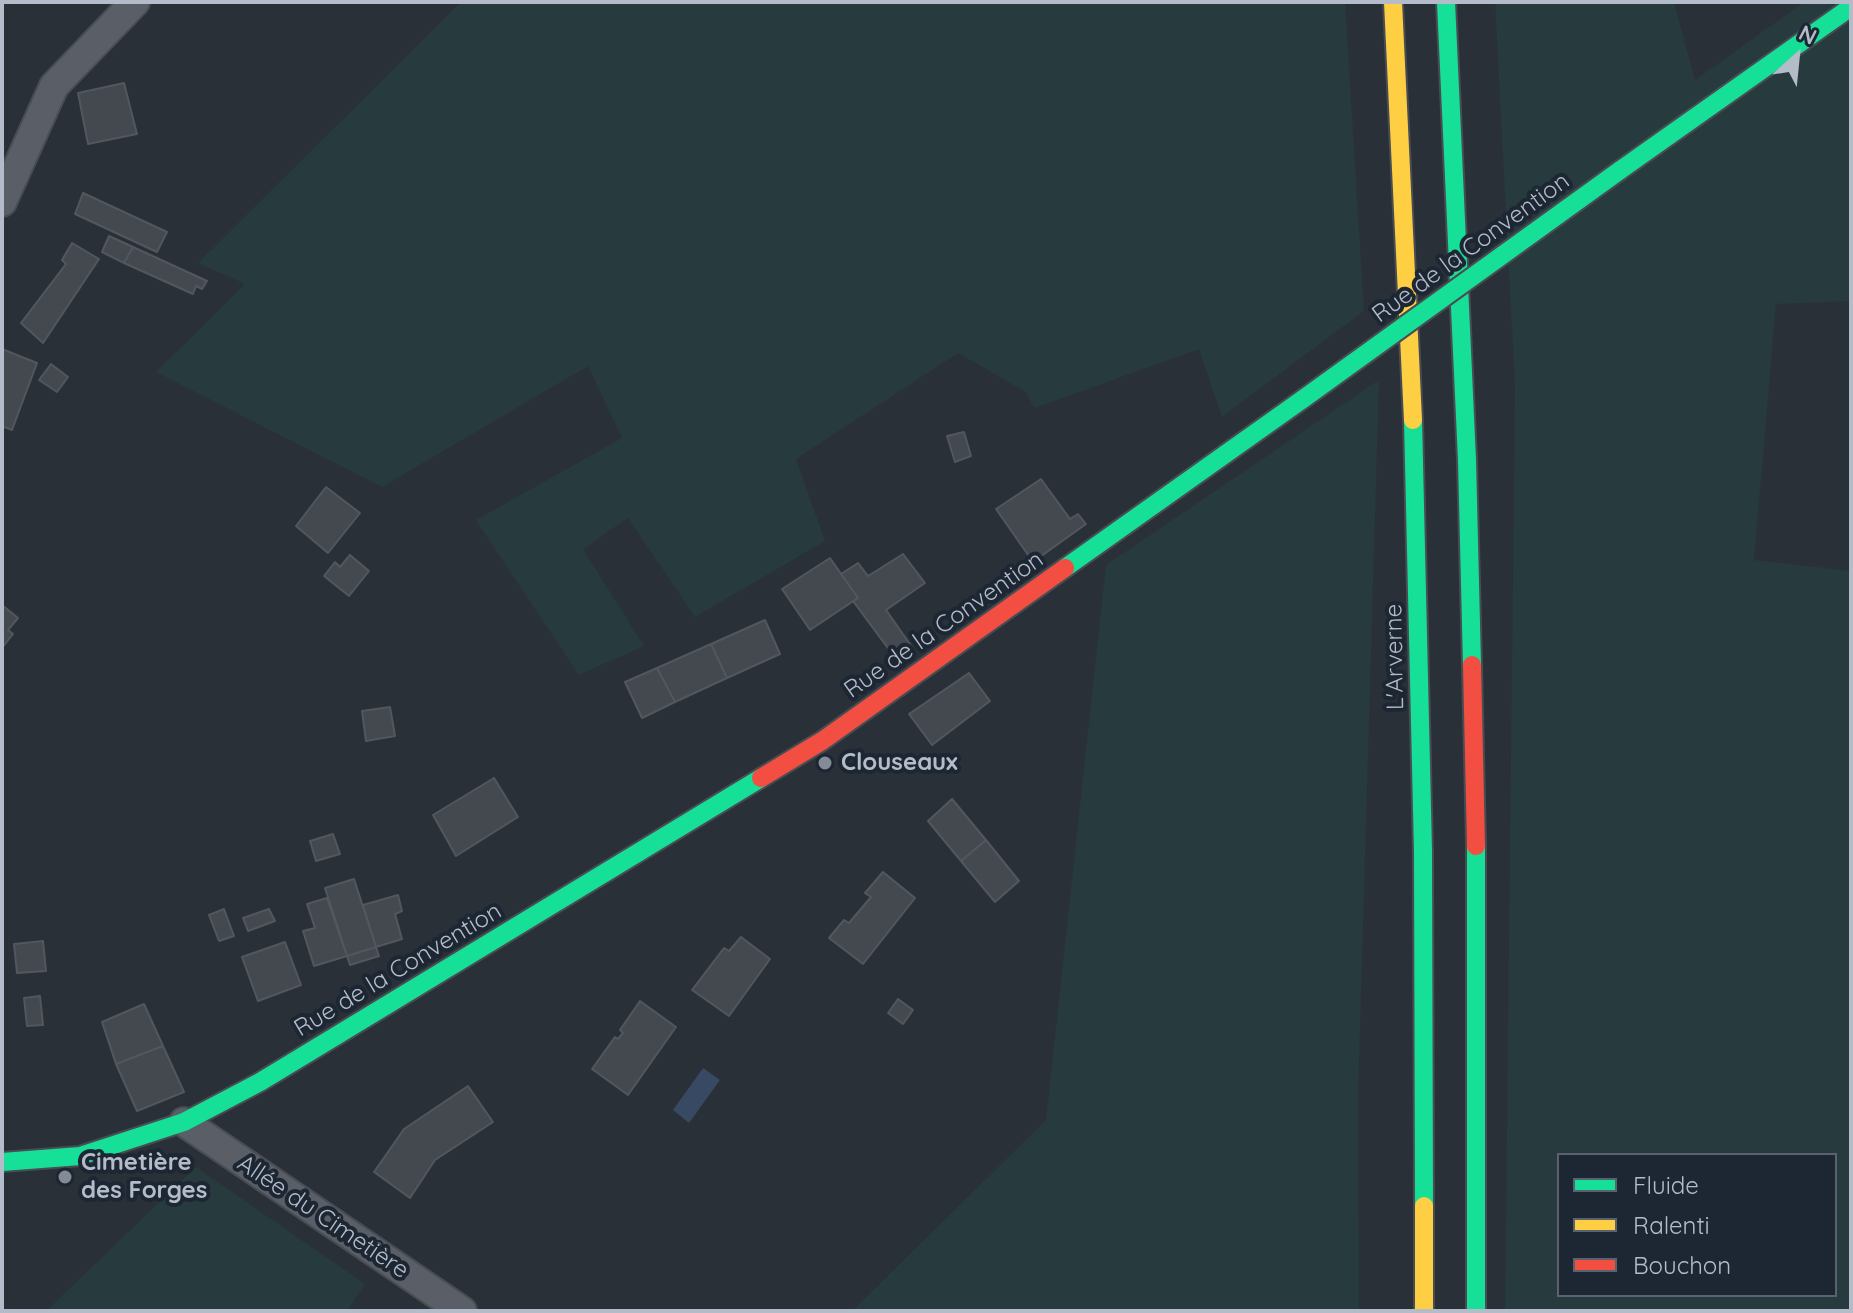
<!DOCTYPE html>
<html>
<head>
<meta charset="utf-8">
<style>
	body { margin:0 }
	#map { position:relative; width:1853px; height:1313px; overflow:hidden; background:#2a3038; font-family:Quicksand,sans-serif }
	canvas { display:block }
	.frame { position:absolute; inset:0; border:4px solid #b4bcc9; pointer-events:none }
	.legend { position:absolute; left:1557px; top:1153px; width:280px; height:144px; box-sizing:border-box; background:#1d2633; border:2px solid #59626f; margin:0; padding:10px 14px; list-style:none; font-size:24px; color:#b4bcc9 }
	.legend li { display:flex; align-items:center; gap:16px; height:40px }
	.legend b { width:40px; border:2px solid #59626f }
	.north { position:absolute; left:1757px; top:16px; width:80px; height:80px; -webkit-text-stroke:6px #1d2633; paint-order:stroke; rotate:27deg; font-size:22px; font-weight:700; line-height:32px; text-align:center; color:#b4bcc9 }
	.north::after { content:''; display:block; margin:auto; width:28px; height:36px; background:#b4bcc9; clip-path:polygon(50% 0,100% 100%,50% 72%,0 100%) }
</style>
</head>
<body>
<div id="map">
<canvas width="1853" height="1313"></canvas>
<div class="frame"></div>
<ul class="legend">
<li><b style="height:10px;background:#16e098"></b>Fluide</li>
<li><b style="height:10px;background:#ffcf43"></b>Ralenti</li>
<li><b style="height:10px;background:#f24e42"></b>Bouchon</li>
</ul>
<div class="north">N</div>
</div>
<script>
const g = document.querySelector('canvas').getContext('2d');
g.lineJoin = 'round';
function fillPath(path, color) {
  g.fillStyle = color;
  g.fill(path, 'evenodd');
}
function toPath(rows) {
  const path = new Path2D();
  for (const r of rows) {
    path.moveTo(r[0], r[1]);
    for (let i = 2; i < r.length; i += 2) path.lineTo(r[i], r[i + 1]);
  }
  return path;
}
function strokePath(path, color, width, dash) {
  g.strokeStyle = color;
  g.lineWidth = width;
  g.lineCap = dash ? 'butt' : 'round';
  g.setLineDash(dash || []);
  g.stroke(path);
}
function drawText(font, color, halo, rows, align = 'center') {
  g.font = font + ' Quicksand,sans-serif';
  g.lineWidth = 8;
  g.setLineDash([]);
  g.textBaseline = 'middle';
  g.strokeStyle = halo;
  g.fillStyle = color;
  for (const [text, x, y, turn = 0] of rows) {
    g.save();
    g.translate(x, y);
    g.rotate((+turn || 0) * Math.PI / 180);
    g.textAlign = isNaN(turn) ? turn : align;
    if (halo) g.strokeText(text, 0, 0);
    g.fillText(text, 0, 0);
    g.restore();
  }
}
fillPath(toPath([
	[461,2,1345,2,1364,311,1222,417,1199,349,1035,408,1024,391,958,353,796,459,825,541,695,617,628,518,583,549,644,646,579,675,476,520,622,438,588,366,382,487,156,372,245,284,198,263],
	[1495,2,1674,2,1695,80,1804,2,1851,2,1851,301,1776,304,1754,560,1851,571,1851,1311,1505,1311,1515,386],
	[1559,1155,1835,1155,1835,1295,1559,1295],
	[1379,380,1358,1097,1359,1311,852,1311,1046,1120,1106,565],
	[196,1167,365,1284,347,1311,46,1311]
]), '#273a3e');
fillPath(toPath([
	[703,1068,720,1080,689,1123,673,1110]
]), '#384963');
const building = toPath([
	[124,83,137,134,88,144,78,93,124,83],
	[83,193,167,232,157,252,75,214,83,193],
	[109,236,133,247,124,263,102,252,109,236],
	[72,243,99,259,43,343,21,323,66,264,62,260,72,243],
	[133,247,207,281,202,289,196,286,193,294,124,263,133,247],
	[2,349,37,363,12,430,2,426,2,349],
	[51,364,68,377,57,392,39,380,51,364],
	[964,432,971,456,955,462,947,436,964,432],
	[1041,479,1070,519,1078,514,1086,524,1033,562,996,509,1041,479],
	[326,487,360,513,328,553,296,526,326,487],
	[903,554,925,583,886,610,912,647,896,659,853,601,858,598,841,574,858,563,868,576,903,554],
	[350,555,369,571,349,596,324,576,335,562,340,567,350,555],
	[830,558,858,598,810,630,782,589,830,558],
	[2,605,18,618,8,630,13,634,2,648,2,605],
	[765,620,780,654,727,678,711,644,765,620],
	[711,644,727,678,675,702,657,668,711,644],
	[657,668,675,702,642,718,625,682,657,668],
	[969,673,990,701,932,745,909,714,969,673],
	[390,707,395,736,366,741,362,711,390,707],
	[494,778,518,817,456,856,433,815,494,778],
	[952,799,986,840,961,861,928,821,952,799],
	[333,834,340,854,316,861,310,841,333,834],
	[986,840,1019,881,995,902,961,861,986,840],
	[883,872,915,898,863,964,829,938,844,920,849,923,871,897,865,893,883,872],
	[354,879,376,947,347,956,325,888,354,879],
	[398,895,402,911,395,914,402,939,376,947,363,905,398,895],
	[327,898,347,956,314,966,303,931,315,928,307,904,327,898],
	[224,909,234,936,219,941,209,915,224,909],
	[269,909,275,921,248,931,243,918,269,909],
	[741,937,770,959,729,1016,692,990,724,948,729,951,741,937],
	[43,941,46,971,17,973,14,944,43,941],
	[285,942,301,985,258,1001,242,957,285,942],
	[376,947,379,956,350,965,347,956,376,947],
	[40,996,43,1025,27,1026,24,998,40,996],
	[898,999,913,1010,903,1024,888,1013,898,999],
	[640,1001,676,1027,628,1095,592,1069,615,1037,618,1039,623,1033,620,1030,640,1001],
	[144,1004,163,1046,116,1064,102,1022,144,1004],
	[163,1046,184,1092,137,1111,116,1064,163,1046],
	[468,1086,493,1122,435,1160,410,1198,374,1172,404,1129,468,1086]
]);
fillPath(building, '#444950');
strokePath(building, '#52575f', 2);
const street = toPath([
	[2,202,54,86,135,2],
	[184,1122,462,1311]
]);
const fast = toPath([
	[1446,2,1467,460,1472,665],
	[1619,171,1851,7],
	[1413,420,1423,852,1424,1206],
	[1065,568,1303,399],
	[1476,846,1476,1311],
	[2,1162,80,1156,184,1122,260,1082,761,778]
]);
const slow = toPath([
	[1393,2,1413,420],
	[1424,1206,1424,1311]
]);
const jam = toPath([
	[1472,665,1476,846],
	[761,778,822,741,1065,568]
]);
strokePath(street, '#484c53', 32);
strokePath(fast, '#484c53', 22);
strokePath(slow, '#484c53', 22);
strokePath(jam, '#484c53', 22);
strokePath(street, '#5a5e66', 28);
strokePath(fast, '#16e098', 18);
strokePath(slow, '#ffcf43', 18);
strokePath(jam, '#f24e42', 18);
const fastBridge = toPath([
	[1303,399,1619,171]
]);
strokePath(fastBridge, '#484c53', 22, []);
strokePath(fastBridge, '#16e098', 18);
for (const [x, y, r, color] of [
	[825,763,8,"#848b96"],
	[65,1177,8,"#848b96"]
]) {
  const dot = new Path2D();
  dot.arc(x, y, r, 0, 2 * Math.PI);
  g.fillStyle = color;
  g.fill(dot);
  strokePath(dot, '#1d2633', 3);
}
drawText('24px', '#b4bcc9', '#1d2633', [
	["Rue de la Convention",1471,248,-36],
	["Rue de la Convention",944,625,-35],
	["L'Arverne",1395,657,-91],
	["Rue de la Convention",398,970,-31],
	["Allée du Cimetière",323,1217,34]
]);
drawText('bold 24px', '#b4bcc9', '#1d2633', [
	["Clouseaux",841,763],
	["Cimetière",81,1163],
	["des Forges",81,1191]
], 'left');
</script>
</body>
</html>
